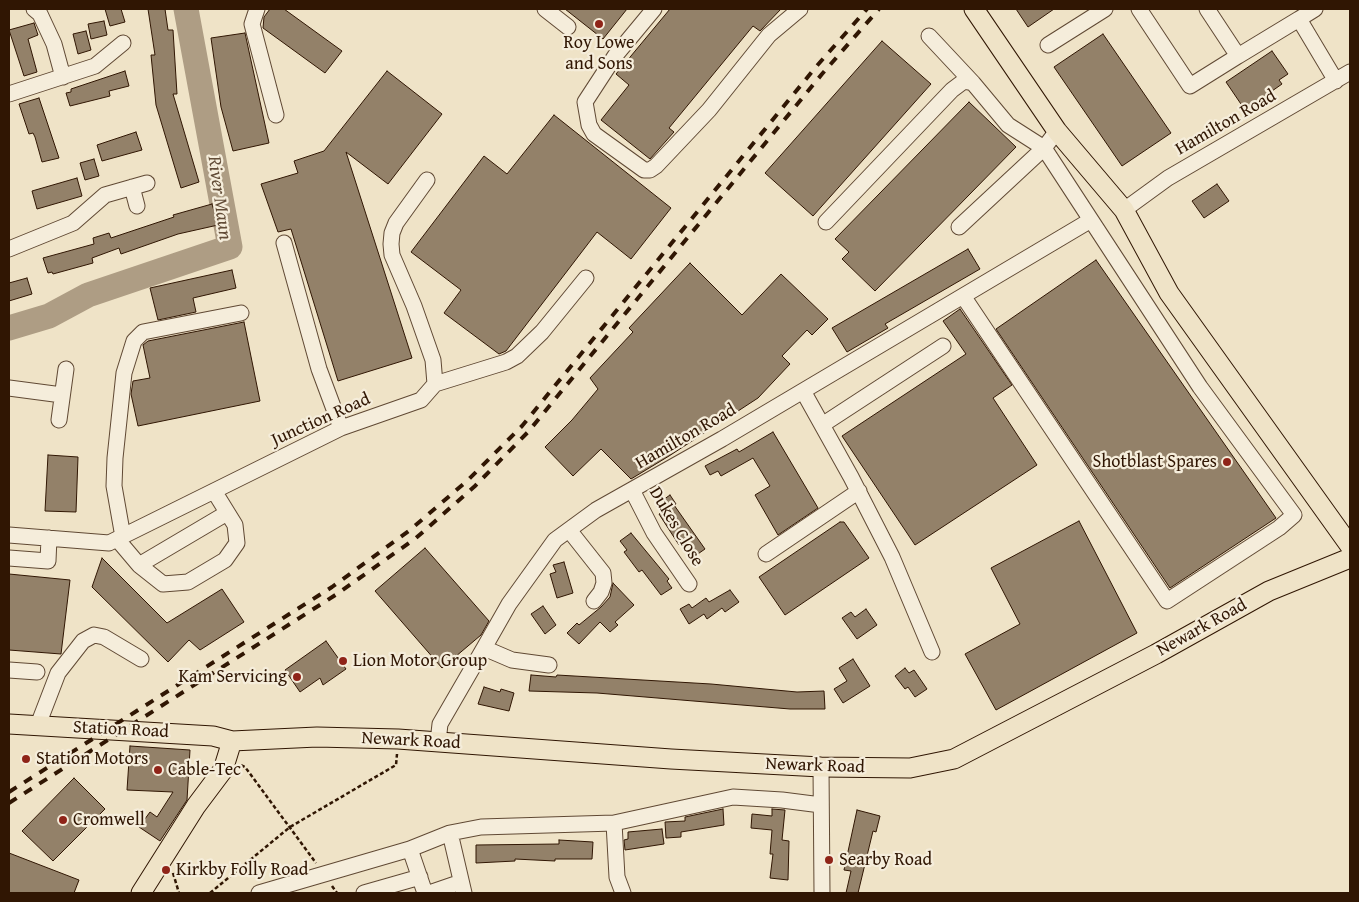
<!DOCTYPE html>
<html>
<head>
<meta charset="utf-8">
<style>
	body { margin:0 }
	#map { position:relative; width:1359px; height:902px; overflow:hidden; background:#efe3c7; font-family:"Gentium Book Plus",serif }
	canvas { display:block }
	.frame { position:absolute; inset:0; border:10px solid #301603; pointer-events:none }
</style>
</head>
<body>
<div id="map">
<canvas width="1359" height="902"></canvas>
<div class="frame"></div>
</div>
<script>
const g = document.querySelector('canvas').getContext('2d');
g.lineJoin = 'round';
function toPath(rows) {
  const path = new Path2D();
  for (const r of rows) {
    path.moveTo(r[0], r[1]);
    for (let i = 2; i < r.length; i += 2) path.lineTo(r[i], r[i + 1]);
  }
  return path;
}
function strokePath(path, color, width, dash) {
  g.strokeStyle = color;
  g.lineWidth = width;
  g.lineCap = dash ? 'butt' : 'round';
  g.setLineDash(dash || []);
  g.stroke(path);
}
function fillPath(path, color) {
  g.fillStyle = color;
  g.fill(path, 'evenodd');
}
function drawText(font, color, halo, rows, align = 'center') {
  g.font = font + ' "Gentium Book Plus",serif';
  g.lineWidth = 4.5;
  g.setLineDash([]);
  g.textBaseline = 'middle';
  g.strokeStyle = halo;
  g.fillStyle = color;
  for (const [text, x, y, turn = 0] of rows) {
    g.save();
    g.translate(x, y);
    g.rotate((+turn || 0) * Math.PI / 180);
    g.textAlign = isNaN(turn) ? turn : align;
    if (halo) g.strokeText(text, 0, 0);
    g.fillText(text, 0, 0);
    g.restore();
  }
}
strokePath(toPath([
	[9,328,49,316,88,295,230,247,186,9]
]), '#ae9d84', 25);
const building = toPath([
	[105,9,121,9,125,22,110,26,105,9],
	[148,9,165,9,168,30,173,30,177,94,173,94,199,182,181,188,156,105,151,55,155,55,148,9],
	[270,9,284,9,342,51,325,73,263,28,264,17,270,9],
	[565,9,627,9,603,39,565,9],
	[670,9,781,9,760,31,753,26,669,128,674,132,650,159,601,120,629,85,616,74,670,9],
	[1016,9,1054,9,1028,27,1016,9],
	[104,21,107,35,91,39,88,24,104,21],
	[34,23,38,35,28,39,37,72,24,76,9,30,34,23],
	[86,31,91,50,78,54,73,34,86,31],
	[245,33,269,143,233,151,221,107,211,38,245,33],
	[1103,34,1171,133,1122,166,1054,67,1103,34],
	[882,41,931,84,813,216,765,173,882,41],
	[1272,51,1288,74,1279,80,1282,84,1245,110,1226,82,1272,51],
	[125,71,129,86,109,91,110,96,70,106,66,93,71,92,71,89,125,71],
	[387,71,442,114,388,184,346,152,412,358,338,381,291,229,278,232,261,184,298,173,294,161,324,151,387,71],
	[39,98,59,158,42,162,35,137,33,133,29,134,19,104,39,98],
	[969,102,1016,147,875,291,842,259,849,252,835,239,969,102],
	[554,115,671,208,631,259,597,232,506,351,499,354,444,313,461,290,411,252,484,156,507,174,554,115],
	[136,132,142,150,102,161,97,145,136,132],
	[94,159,99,176,85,180,80,163,94,159],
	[77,178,82,196,37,209,32,191,77,178],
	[1217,184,1229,201,1204,218,1192,201,1217,184],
	[212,204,218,225,178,234,121,254,119,248,92,258,93,263,53,274,52,272,48,273,43,258,94,244,93,238,109,233,111,238,174,217,173,215,212,204],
	[968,249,980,269,885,324,888,328,847,352,832,328,968,249],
	[1096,260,1276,518,1170,588,996,329,1096,260],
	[690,263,742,315,781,274,828,319,812,335,807,330,782,356,790,364,758,398,669,456,631,479,601,449,573,476,545,447,572,420,598,389,590,378,633,332,629,328,690,263],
	[232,270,236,288,193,298,196,312,158,320,150,288,232,270],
	[27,278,32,294,9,301,9,283,27,278],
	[960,309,1012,385,993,398,1037,465,915,545,842,436,966,354,943,321,960,309],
	[244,322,260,401,138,426,131,394,133,381,150,378,143,345,148,341,244,322],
	[773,432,818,508,778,535,755,495,770,486,753,458,721,476,718,471,710,475,705,466,737,449,739,452,773,432],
	[48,455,78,457,76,512,45,511,48,455],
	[670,495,676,504,674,505,705,549,692,558,682,543,679,545,659,514,661,513,656,505,670,495],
	[1079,521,1137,633,996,710,965,654,1020,624,991,568,1079,521],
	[840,522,844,522,869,558,785,615,759,577,840,522],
	[631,533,669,579,667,581,672,588,661,595,642,570,639,572,624,552,627,550,620,541,631,533],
	[425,548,489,621,481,635,442,668,375,591,425,548],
	[102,558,167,623,222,589,244,622,200,650,189,640,168,662,92,587,102,558],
	[564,562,573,593,557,598,550,574,556,572,553,565,564,562],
	[9,574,70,580,61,654,9,650,9,574],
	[613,583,634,605,615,622,618,625,610,632,600,622,579,644,567,633,577,623,579,625,601,607,610,597,613,583],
	[730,590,739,602,725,612,722,608,707,619,704,614,689,624,680,609,689,604,692,608,706,598,709,602,730,590],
	[543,606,556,625,545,634,531,614,543,606],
	[866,609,877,625,857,639,842,618,851,612,855,617,866,609],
	[326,641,346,669,323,685,320,678,300,692,285,670,326,641],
	[853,659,870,686,843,703,834,689,847,681,839,668,853,659],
	[905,668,909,673,914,670,927,689,915,697,908,687,905,689,895,676,905,668],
	[531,675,556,677,557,675,711,684,797,692,824,691,825,709,790,709,597,693,529,691,531,675],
	[484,687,500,692,501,689,514,693,509,711,478,704,484,687],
	[130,746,190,750,187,800,160,841,139,827,150,812,157,817,173,792,127,790,130,746],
	[74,778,105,809,53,861,22,831,74,778],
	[723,809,724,825,681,832,681,837,666,838,665,822,685,821,685,817,723,809],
	[772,809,785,810,782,840,789,841,788,880,770,878,773,854,770,854,772,830,751,828,752,814,772,816,772,809],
	[857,810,880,816,876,832,873,831,858,893,846,893,851,871,844,870,857,810],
	[662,829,664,844,625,850,624,840,628,839,628,832,662,829],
	[559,840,593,842,592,859,555,859,555,861,515,859,515,861,476,863,476,845,559,844,559,840],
	[9,853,79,880,74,893,9,893,9,853]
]);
fillPath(building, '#938169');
strokePath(building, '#301603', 1);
const minor = toPath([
	[34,9,40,14,54,44,63,77],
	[257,9,252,24,276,115],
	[545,9,568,27],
	[654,9,615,56,585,102,589,125,594,134,644,170,650,170,656,166,709,110,769,35,800,9],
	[1139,9,1190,86,1238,56],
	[1207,9,1238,56,1299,19,1336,81],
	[1299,19,1315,9],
	[929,36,973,83],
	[1048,45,1105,9],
	[9,94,95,66,123,43],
	[132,187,137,206],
	[1124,210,1168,178,1350,72],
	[826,222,952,90,964,81,973,83,1008,125,1044,148,959,227],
	[284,243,319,369,341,428],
	[9,249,73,223,105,195,147,183],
	[963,296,1167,601,1279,528,1294,515,1200,387,1091,220],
	[435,384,506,362,517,356,542,332,586,278],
	[9,388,62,395],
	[803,391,851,477,892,557,932,652],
	[59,420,66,369],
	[822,425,943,346],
	[632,490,654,533,689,584],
	[569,530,603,573,604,583,601,592,594,601],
	[9,535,109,543,341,428,421,400,435,384,433,360,414,306,392,255,391,244,392,233,396,223,427,180],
	[123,537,114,486,115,458,124,373,134,341,143,332,241,313],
	[117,539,139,565,163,584,188,582,225,560,237,543,235,525,214,491],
	[766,554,859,491],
	[9,558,48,561,49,538],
	[139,565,227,513],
	[484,648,512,660,549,665],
	[9,670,37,672],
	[38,725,58,673,83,641,94,635,104,637,141,659],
	[438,742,440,724,484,648,509,604,555,540,596,510,722,439,1091,220,1044,148,1057,131],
	[821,767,822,893],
	[614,823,617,877,623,893],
	[450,833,464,893],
	[410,849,425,893],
	[259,893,410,849,450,833,481,827,614,823,733,797,782,800,821,805],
	[364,893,420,877],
	[429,893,461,882]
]);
const major = toPath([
	[974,9,1057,131,1124,210,1169,293,1350,546],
	[9,724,213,736,232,741,317,737,398,739,671,759,821,767,910,768,954,759,1156,654,1269,591,1350,558],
	[141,893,196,806,223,770,232,741]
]);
strokePath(minor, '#604934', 17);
strokePath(major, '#301603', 21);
strokePath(toPath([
	[241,765,245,767,316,863],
	[173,873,179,893],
	[332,886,337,893],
	[210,893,290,827,396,765,397,754]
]), '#301603', 2.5, [4, 2.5]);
strokePath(minor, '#f5eddb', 15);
strokePath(major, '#efe3c7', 19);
strokePath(toPath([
	[9,792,332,587,410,530,468,480,522,426,815,68,867,9],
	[9,803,337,594,416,538,475,486,528,432,822,74,879,9]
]), '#301603', 4, [9, 9]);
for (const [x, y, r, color] of [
	[599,24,5,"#8f2418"],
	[1227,462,5,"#8f2418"],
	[343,661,5,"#8f2418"],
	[297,677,5,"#8f2418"],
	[26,759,5,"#8f2418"],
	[158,770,5,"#8f2418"],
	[63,820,5,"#8f2418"],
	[829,860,5,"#8f2418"],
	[166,870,5,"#8f2418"]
]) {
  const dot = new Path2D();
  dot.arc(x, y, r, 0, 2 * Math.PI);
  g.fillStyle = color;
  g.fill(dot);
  strokePath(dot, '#f5eddb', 2);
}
drawText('18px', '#301603', '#f5eddb', [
	["Roy Lowe",599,43,"center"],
	["and Sons",599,64,"center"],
	["Shotblast Spares",1217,462,"right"],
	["Lion Motor Group",353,661],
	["Kam Servicing",287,677,"right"],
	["Station Motors",36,759],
	["Cable-Tec",168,770],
	["Cromwell",73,820],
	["Searby Road",839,860],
	["Kirkby Folly Road",176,870]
], 'left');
drawText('18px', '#301603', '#f5eddb', [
	["Hamilton Road",1226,123,-30],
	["Junction Road",321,420,-24],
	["Hamilton Road",686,437,-30],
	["Dukes Close",676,527,59],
	["Newark Road",1202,628,-29],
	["Station Road",121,730,3],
	["Newark Road",411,741,3],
	["Newark Road",815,766,2]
]);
drawText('italic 19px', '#624c37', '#f5eddb', [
	["River Maun",219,198,82]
]);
</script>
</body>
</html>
